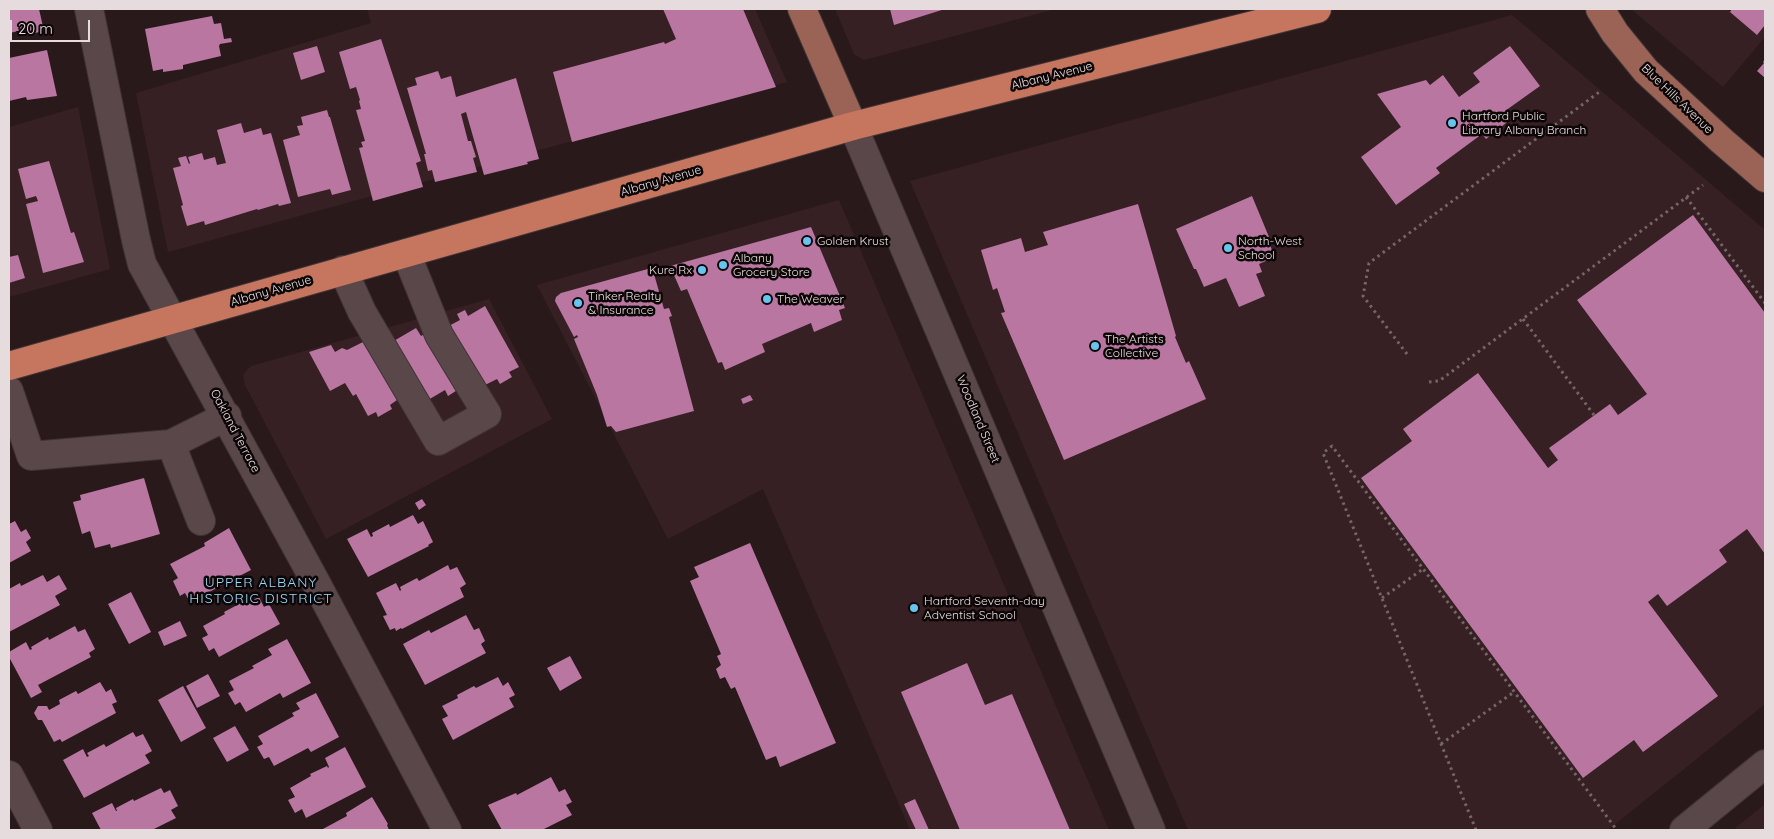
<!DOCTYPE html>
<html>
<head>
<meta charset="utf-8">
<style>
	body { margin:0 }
	#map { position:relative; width:1774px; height:839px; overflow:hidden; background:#29191b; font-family:Quicksand,sans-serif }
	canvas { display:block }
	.frame { position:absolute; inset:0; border:10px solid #e7dcdd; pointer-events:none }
	.scale { position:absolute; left:10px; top:20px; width:80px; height:22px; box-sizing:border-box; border:2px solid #e7dcdd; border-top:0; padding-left:6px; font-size:15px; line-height:18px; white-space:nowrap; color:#e7dcdd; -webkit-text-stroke:4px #0d0607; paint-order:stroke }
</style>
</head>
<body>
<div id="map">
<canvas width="1774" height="839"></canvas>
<div class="frame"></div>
<div class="scale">20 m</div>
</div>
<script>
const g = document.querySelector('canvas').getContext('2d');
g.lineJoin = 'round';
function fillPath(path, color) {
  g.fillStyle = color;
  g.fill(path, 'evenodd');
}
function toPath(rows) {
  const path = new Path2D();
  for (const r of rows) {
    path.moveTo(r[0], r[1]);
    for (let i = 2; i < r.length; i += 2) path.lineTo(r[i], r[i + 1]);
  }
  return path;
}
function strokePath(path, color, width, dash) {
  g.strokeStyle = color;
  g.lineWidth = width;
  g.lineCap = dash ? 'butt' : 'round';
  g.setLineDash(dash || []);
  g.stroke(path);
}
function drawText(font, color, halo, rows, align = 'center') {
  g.font = font + ' Quicksand,sans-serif';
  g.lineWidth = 5;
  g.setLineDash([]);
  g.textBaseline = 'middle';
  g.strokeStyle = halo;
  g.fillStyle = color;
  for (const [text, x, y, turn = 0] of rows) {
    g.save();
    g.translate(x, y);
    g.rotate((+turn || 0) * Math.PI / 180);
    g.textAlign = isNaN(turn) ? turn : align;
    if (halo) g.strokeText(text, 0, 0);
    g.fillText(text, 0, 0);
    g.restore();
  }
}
fillPath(toPath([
	[367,9,755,9,787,82,168,252,136,93,371,23],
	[835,9,1056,9,864,60,854,54],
	[1631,9,1765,9,1765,37,1723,87],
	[1512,15,1765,230,1765,704,1608,830,1188,830,910,181],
	[78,107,110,269,9,297,9,127],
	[839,200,1109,830,910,830,763,489,668,539,537,285],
	[489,299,552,419,326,539,245,385,243,376,246,371,251,366],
	[1765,804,1765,830,1733,830]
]), '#372023');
fillPath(toPath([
	[9,9,39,9,44,31,22,36,20,27,18,28,19,31,9,33],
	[663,9,743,9,776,87,572,142,553,72,664,42,665,44,676,39],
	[890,9,945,9,894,25],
	[1732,9,1765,9,1765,25,1757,35,1730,12],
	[212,16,214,24,221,23,224,39,231,38,232,42,220,44,219,46,221,56,183,65,183,69,163,72,163,69,153,71,145,29],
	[381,39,421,161,416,163,423,187,373,201,359,148,363,147,361,142,365,141,356,110,361,109,359,101,360,100,356,87,350,89,339,52],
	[317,46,325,72,301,80,293,53],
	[1510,46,1540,86,1505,111,1511,119,1486,139,1482,134,1436,168,1440,173,1396,205,1361,157,1401,127,1377,94,1426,80,1430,85,1443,75,1459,97,1480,82,1473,73],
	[47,50,57,96,27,100,26,97,9,101,9,58],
	[1765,59,1765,78,1757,71,1764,63,1763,62],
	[438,71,441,79,451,76,456,97,516,78,539,159,527,162,528,164,484,175,466,112,461,114,468,141,471,141,476,157,473,158,477,172,435,182,432,170,428,171,424,154,426,154,407,88,417,85,415,78],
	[327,110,329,117,330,117,351,190,332,195,330,189,298,197,283,140,300,135,297,126,303,125,301,117],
	[241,123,244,133,261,128,263,135,271,133,291,203,279,206,278,204,258,210,257,209,205,225,204,221,187,226,181,206,183,205,173,168,181,166,178,158,186,156,189,164,190,163,188,157,202,153,204,160,215,157,217,165,226,163,217,130],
	[49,161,71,233,74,232,84,262,43,273,26,204,38,201,36,196,26,199,18,169],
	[1252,196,1269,237,1267,238,1275,257,1259,264,1262,272,1256,274,1265,296,1239,307,1226,278,1204,287,1196,269,1194,269,1176,229],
	[1138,204,1176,336,1175,337,1186,363,1189,361,1206,399,1064,460,1001,313,1005,312,997,288,993,290,981,250,1021,238,1025,252,1048,245,1043,232],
	[1693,215,1765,313,1765,554,1747,529,1719,550,1727,562,1667,606,1658,594,1648,602,1718,696,1643,752,1634,740,1583,778,1361,478,1412,441,1403,429,1478,373,1548,468,1558,460,1549,448,1610,404,1618,415,1647,394,1577,300],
	[811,227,845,308,839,310,842,320,814,332,811,323,762,344,765,352,725,370,722,362,718,363,687,289,681,291,670,266],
	[18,255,25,278,9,283,9,257],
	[655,267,657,274,654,274,664,309,669,308,672,316,669,317,694,411,616,432,611,426,607,427,597,395,574,339,578,337,577,335,574,337,555,301,556,297,561,293],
	[485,306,519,367,509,372,512,377,500,384,497,379,481,387,443,329,460,320,457,314,465,310,468,316],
	[416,328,421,336,430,331,459,389,448,396,445,390,423,403,392,342],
	[365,341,397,400,390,405,392,409,378,417,376,412,368,416,356,394,353,396,345,383,330,391,309,352,331,345,335,352,342,348,347,350],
	[750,395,753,400,743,404,741,399],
	[144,478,160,534,111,548,110,544,95,548,90,531,82,534,73,502,81,500,80,495],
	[422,499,426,505,419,510,415,503],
	[413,515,418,524,423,521,433,542,428,545,429,546,368,577,347,539,367,529,371,537,373,536,372,533,389,524,390,527],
	[15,521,21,532,26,529,31,538,26,542,31,551,9,563,9,524],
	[229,528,251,570,190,602,185,593,180,596,173,581,178,578,170,564,205,546,204,543],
	[750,543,836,743,780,767,776,756,766,760,735,687,731,689,725,677,720,679,716,669,721,665,717,656,721,654,690,581,699,577,694,567],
	[448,565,450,570,457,567,466,584,460,588,464,597,402,629,401,628,396,631,395,628,390,630,383,616,387,615,376,593,396,583,400,591,401,590,400,587,417,578,419,581],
	[43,575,47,582,59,575,67,589,55,596,60,605,9,632,9,589,20,583,21,586],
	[131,592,151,632,129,644,108,604],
	[259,597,264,607,269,604,280,624,219,657,214,648,209,651,202,638,208,635,203,626,225,614,224,612,241,603,243,605],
	[466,615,474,630,479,628,485,641,481,644,486,653,425,685,403,644,429,630,431,633],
	[180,621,187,636,164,646,158,632],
	[75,626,78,632,85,629,95,649,89,653,91,657,38,685,42,692,31,698,9,657,9,652,26,642,30,650,32,649,31,647,48,637,49,640],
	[287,639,311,683,283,698,280,693,246,712,240,702,235,705,228,693,234,690,229,681,254,668,252,666,272,655,268,649],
	[570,656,582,678,560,691,547,668],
	[967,663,985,705,1012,694,1070,830,960,830,901,692],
	[208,674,220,696,197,708,186,686],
	[498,677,503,686,508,682,515,695,509,698,514,707,453,740,442,719,448,716,442,706,458,698,457,695,474,686,476,688],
	[100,682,106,692,111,689,117,702,112,704,116,713,62,742,60,739,54,742,42,720,38,720,34,713,38,706,47,706,49,710,60,704,59,700,76,691,78,694],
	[183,686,206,728,181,742,158,700],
	[316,693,339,737,311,752,308,748,274,766,269,757,264,759,257,747,263,744,258,736,294,716,292,713,300,709,296,703],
	[235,726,249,750,227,762,213,738],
	[133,732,136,737,143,734,152,751,145,755,150,763,84,798,63,760,83,749,87,757,89,756,87,753,104,744,106,747],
	[345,747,366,787,306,818,302,809,295,813,288,800,295,797,290,788,311,776,310,774,327,766,328,768,329,767,325,758],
	[551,777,559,792,565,789,572,802,566,805,572,815,542,830,502,830,488,805,516,793,517,795],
	[161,788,164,793,170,790,178,806,171,810,176,818,152,830,101,830,92,813,112,803,116,811,117,811,116,808,133,799,134,801],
	[372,797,388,824,387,825,389,830,321,830,347,816,346,813],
	[915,799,929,830,916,830,904,804]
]), '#b876a1');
const minor = toPath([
	[89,9,136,240,142,264,314,579,447,830],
	[853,126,1151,830],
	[343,270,362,312,438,441,487,414,439,335,406,253],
	[9,391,31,456,171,444,227,416],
	[171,444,201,521],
	[9,775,38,830],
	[1684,830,1765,764]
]);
const major = toPath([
	[802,9,853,126],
	[1600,9,1615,33,1646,71,1722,141,1765,178]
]);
const highway = toPath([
	[9,366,853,126,1317,9]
]);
strokePath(minor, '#403435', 30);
strokePath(major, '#403435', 30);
strokePath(highway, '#403435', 30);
strokePath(toPath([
	[1686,197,1765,303],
	[1523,319,1594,415],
	[1407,354,1363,296,1369,263,1602,90],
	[1429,382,1439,381,1703,185],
	[1382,598,1423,569],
	[1441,744,1514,692],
	[1476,830,1323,453,1332,446,1616,829]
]), '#746668', 3, [2.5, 4]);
strokePath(minor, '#5a4749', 28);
strokePath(major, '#9b6356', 28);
strokePath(highway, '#c6765f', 28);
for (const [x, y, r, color] of [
	[1452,123,5,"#66c4ef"],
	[807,241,5,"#66c4ef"],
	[1228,248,5,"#66c4ef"],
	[723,265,5,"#66c4ef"],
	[702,270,5,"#66c4ef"],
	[767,299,5,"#66c4ef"],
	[578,303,5,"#66c4ef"],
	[1095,346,5,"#66c4ef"],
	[914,608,5,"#66c4ef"]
]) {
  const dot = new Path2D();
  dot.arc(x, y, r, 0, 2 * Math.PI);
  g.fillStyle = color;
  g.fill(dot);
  strokePath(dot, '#0d0607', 2);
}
drawText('12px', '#e7dcdd', '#0d0607', [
	["Albany Avenue",1052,76,-14],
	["Blue Hills Avenue",1677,99,44],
	["Albany Avenue",661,181,-16],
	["Albany Avenue",271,291,-16],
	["Woodland Street",978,419,67],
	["Oakland Terrace",235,431,62]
]);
drawText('12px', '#e7dcdd', '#0d0607', [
	["Hartford Public",1462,116],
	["Library Albany Branch",1462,130],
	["Golden Krust",817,241],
	["North-West",1238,241],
	["School",1238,255],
	["Albany",733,258],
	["Grocery Store",733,272],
	["Kure Rx",692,270,"right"],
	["Tinker Realty",588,296],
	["& Insurance",588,310],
	["The Weaver",777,299],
	["The Artists",1105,339],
	["Collective",1105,353],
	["Hartford Seventh-day",924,601],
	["Adventist School",924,615]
], 'left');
g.letterSpacing = '1px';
drawText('14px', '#97d9f9', '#0d0607', [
	["UPPER ALBANY",261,583],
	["HISTORIC DISTRICT",261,599]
]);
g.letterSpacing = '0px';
</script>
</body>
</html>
